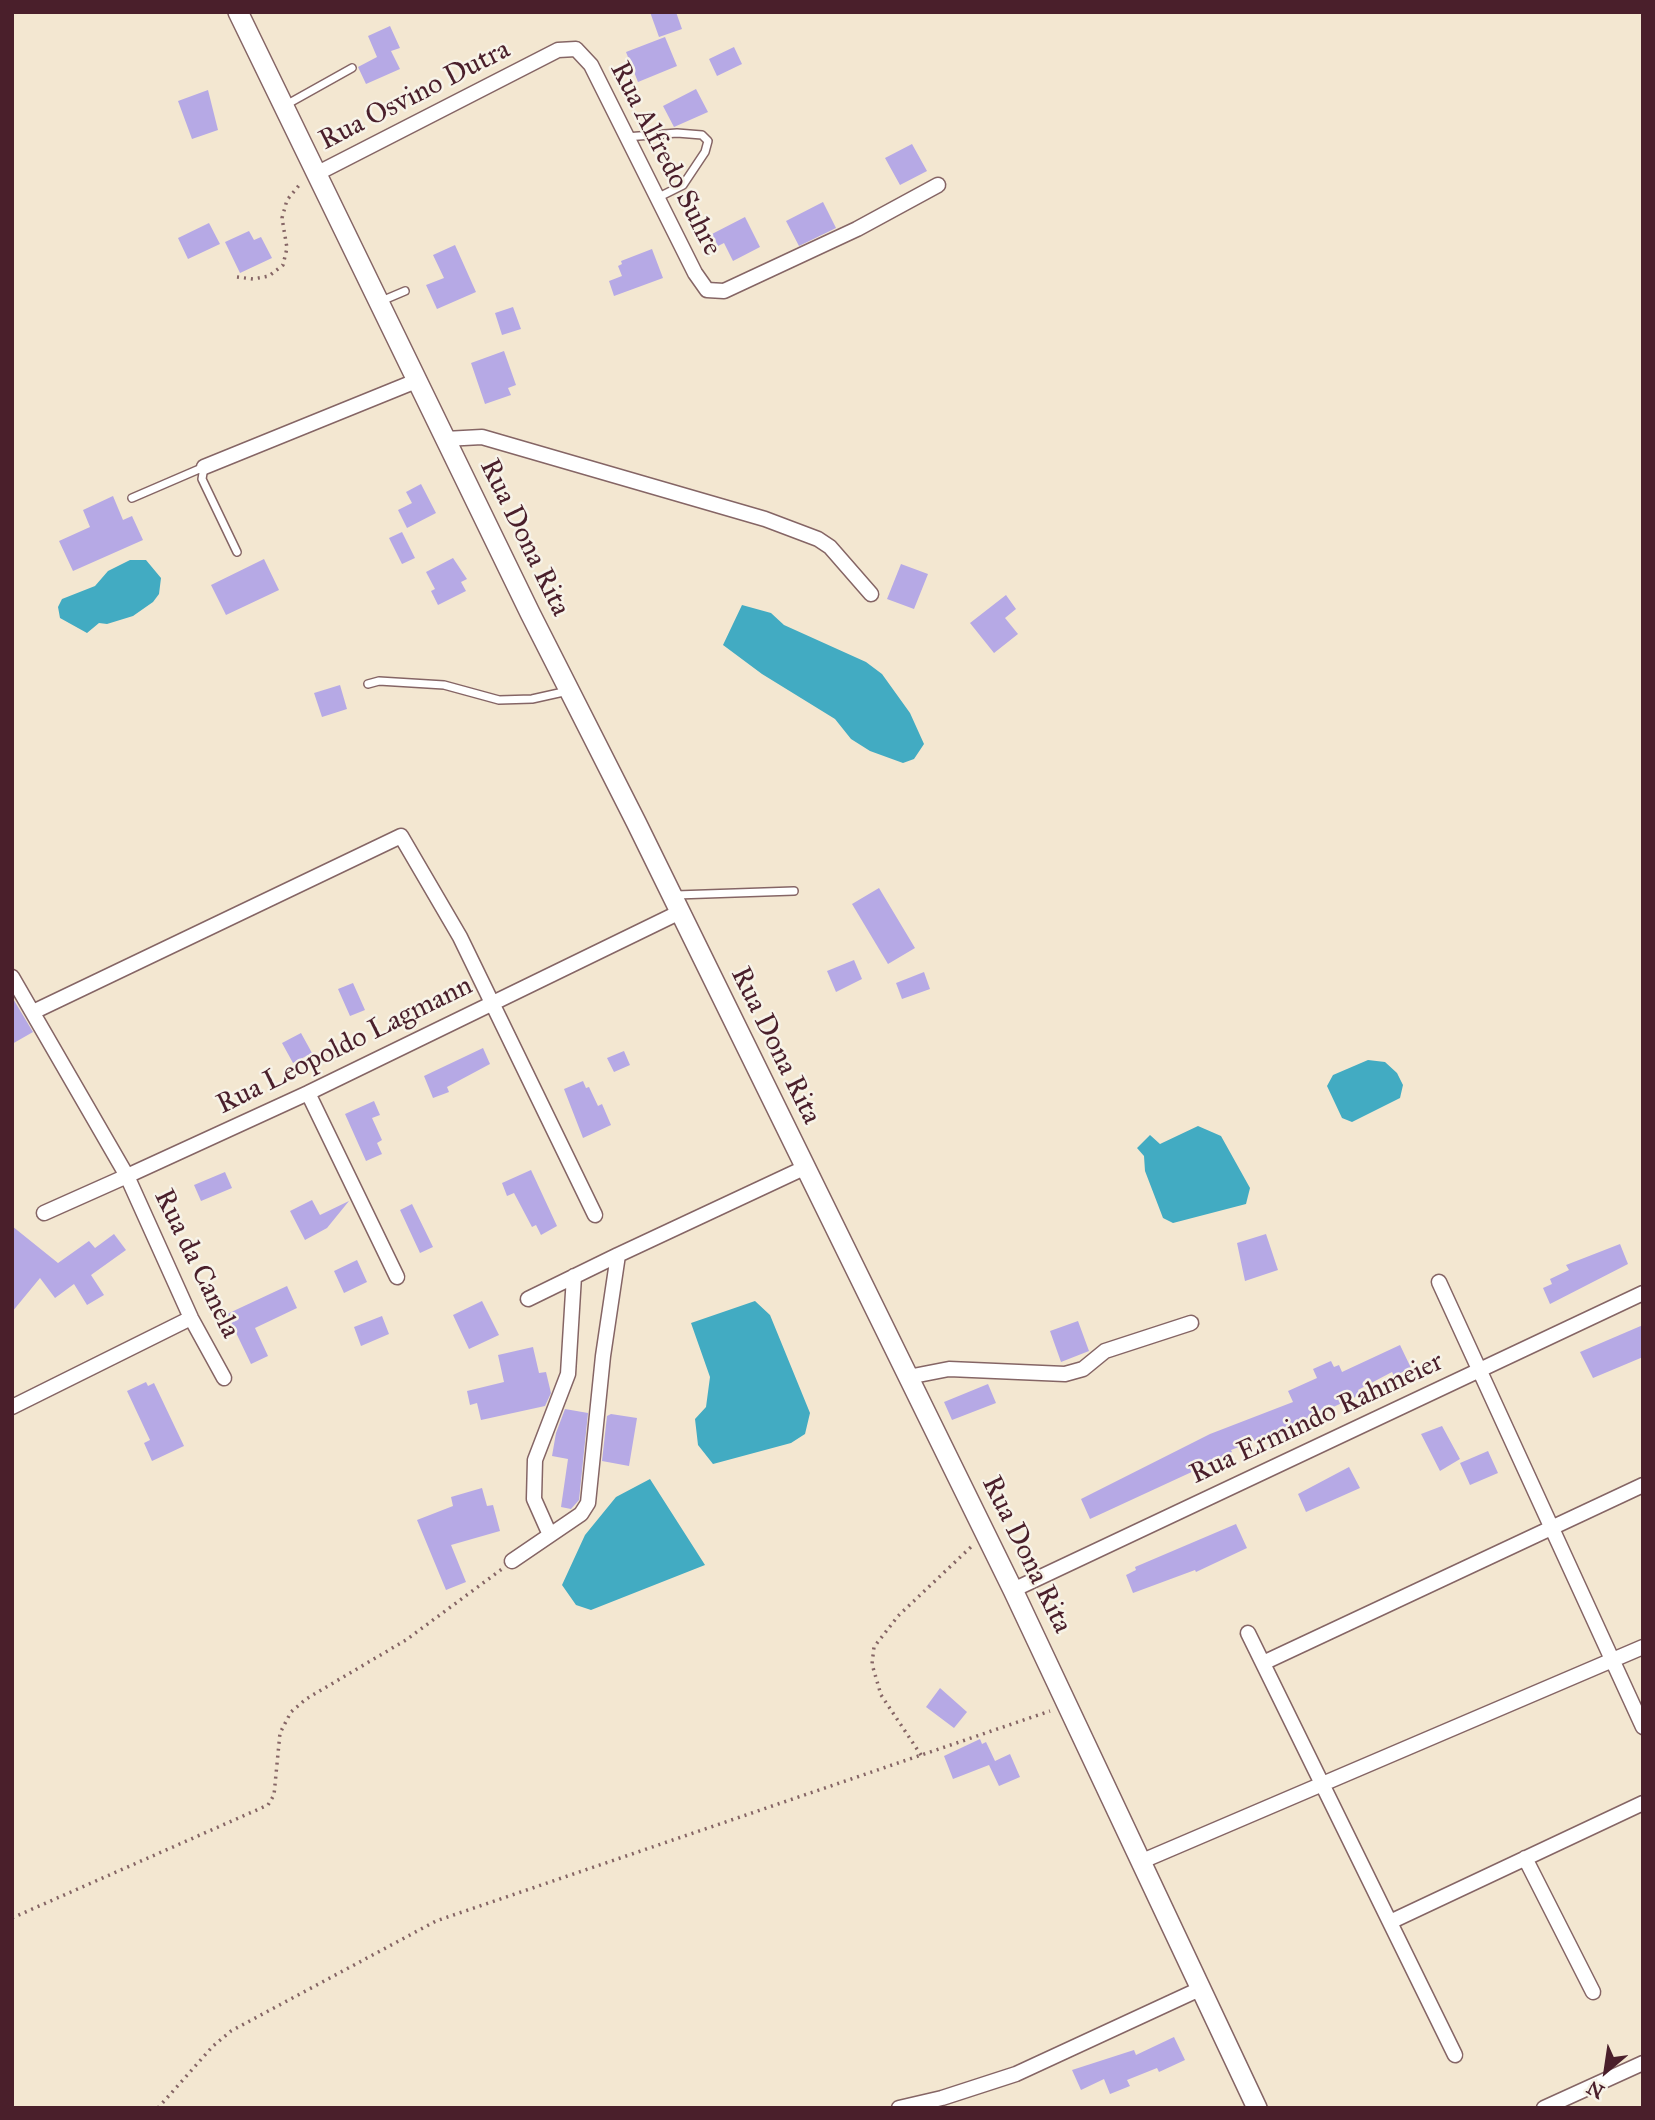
<!DOCTYPE html>
<html>
<head>
<meta charset="utf-8">
<style>
	body { margin:0 }
	#map { position:relative; width:1655px; height:2120px; overflow:hidden; background:#f3e7d1; font-family:"IM FELL Great Primer",serif }
	canvas { display:block }
	.frame { position:absolute; inset:0; border:14px solid #4a1f2b; pointer-events:none }
	.north { position:absolute; left:1571px; top:2036px; width:70px; height:70px; -webkit-text-stroke:5px #f7f3e8; paint-order:stroke; rotate:209deg; font-size:19px; font-weight:700; line-height:28px; text-align:center; color:#4a1f2b }
	.north::after { content:''; display:block; margin:auto; width:24px; height:32px; background:#4a1f2b; clip-path:polygon(50% 0,100% 100%,50% 72%,0 100%) }
</style>
</head>
<body>
<div id="map">
<canvas width="1655" height="2120"></canvas>
<div class="frame"></div>
<div class="north">N</div>
</div>
<script>
const g = document.querySelector('canvas').getContext('2d');
g.lineJoin = 'round';
function fillPath(path, color) {
  g.fillStyle = color;
  g.fill(path, 'evenodd');
}
function toPath(rows) {
  const path = new Path2D();
  for (const r of rows) {
    path.moveTo(r[0], r[1]);
    for (let i = 2; i < r.length; i += 2) path.lineTo(r[i], r[i + 1]);
  }
  return path;
}
function strokePath(path, color, width, dash) {
  g.strokeStyle = color;
  g.lineWidth = width;
  g.lineCap = dash ? 'butt' : 'round';
  g.setLineDash(dash || []);
  g.stroke(path);
}
function drawText(font, color, halo, rows, align = 'center') {
  g.font = font + ' "IM FELL Great Primer",serif';
  g.lineWidth = 5;
  g.setLineDash([]);
  g.textBaseline = 'middle';
  g.strokeStyle = halo;
  g.fillStyle = color;
  for (const [text, x, y, turn = 0] of rows) {
    g.save();
    g.translate(x, y);
    g.rotate((+turn || 0) * Math.PI / 180);
    g.textAlign = isNaN(turn) ? turn : align;
    if (halo) g.strokeText(text, 0, 0);
    g.fillText(text, 0, 0);
    g.restore();
  }
}
fillPath(toPath([
	[130,560,146,560,161,578,159,594,153,602,133,616,107,624,99,623,87,633,60,618,58,607,62,599,95,586,108,571],
	[742,605,771,613,784,625,866,662,882,674,910,713,924,744,914,759,903,763,870,751,851,739,835,719,762,674,723,645],
	[1368,1060,1385,1062,1397,1073,1403,1085,1400,1098,1352,1122,1342,1118,1327,1086,1333,1075],
	[1198,1126,1221,1136,1250,1188,1246,1204,1173,1223,1163,1218,1145,1171,1144,1156,1137,1148,1150,1135,1160,1144],
	[755,1301,770,1315,810,1413,805,1434,791,1443,713,1464,698,1445,695,1419,706,1407,710,1377,691,1323],
	[650,1479,705,1565,591,1610,576,1605,562,1585,585,1535,616,1497]
]), '#42abc2');
fillPath(toPath([
	[650,12,676,12,682,29,659,37],
	[390,26,400,48,391,51,400,69,366,84,358,67,377,57,368,36],
	[665,37,677,66,638,82,626,52],
	[734,47,742,64,717,76,709,59],
	[696,89,708,112,674,127,663,106],
	[208,90,218,130,192,139,178,101],
	[912,144,927,171,900,185,885,158],
	[823,202,836,228,799,246,786,221],
	[745,217,760,247,733,261,724,243,718,246,712,234],
	[209,223,220,244,188,259,178,238],
	[249,231,254,240,261,237,272,258,240,273,225,242],
	[455,245,476,292,437,309,426,285,444,278,433,255],
	[652,249,663,278,614,296,609,281,622,276,618,266,622,264,621,261],
	[513,307,521,329,502,335,495,313],
	[504,351,516,385,508,388,511,395,485,404,471,363],
	[421,484,436,513,407,528,398,510,412,503,406,492],
	[113,496,123,520,132,516,143,540,73,571,59,541,90,527,83,510],
	[402,532,415,558,402,564,389,538],
	[453,558,467,579,461,582,466,591,438,605,431,591,435,589,426,572],
	[264,559,279,590,226,615,211,585],
	[901,564,928,574,914,609,887,599],
	[1006,595,1016,609,1005,618,1018,634,994,653,970,623],
	[340,685,347,709,322,717,314,693],
	[879,888,915,948,888,964,852,904],
	[854,960,862,979,836,992,827,971],
	[924,972,930,989,902,999,896,983],
	[353,983,365,1010,350,1016,338,989],
	[12,997,33,1032,12,1044],
	[301,1033,312,1053,293,1063,282,1043],
	[483,1048,490,1064,447,1087,449,1092,433,1098,424,1076],
	[624,1051,630,1065,614,1072,607,1058],
	[583,1081,586,1088,589,1087,598,1106,602,1104,611,1125,583,1138,564,1089],
	[374,1101,380,1115,372,1118,382,1140,377,1143,382,1154,366,1161,345,1114],
	[531,1170,557,1226,541,1235,536,1225,532,1227,514,1193,507,1196,502,1183],
	[225,1172,232,1188,201,1201,194,1185],
	[312,1200,320,1215,349,1201,327,1228,305,1240,290,1211],
	[412,1204,433,1247,420,1253,400,1210],
	[12,1226,58,1263,89,1241,95,1248,114,1234,126,1250,91,1275,104,1295,87,1305,74,1284,55,1298,40,1278,12,1312],
	[1266,1234,1278,1270,1245,1281,1237,1243],
	[1620,1244,1628,1264,1550,1304,1543,1288,1552,1284,1550,1279,1569,1270,1566,1265],
	[357,1260,367,1282,344,1293,334,1271],
	[287,1286,297,1308,255,1328,268,1356,251,1364,227,1314],
	[482,1301,499,1335,469,1349,453,1315],
	[382,1316,389,1334,361,1346,354,1327],
	[1078,1321,1089,1351,1061,1362,1050,1331],
	[1643,1325,1643,1357,1593,1378,1580,1352],
	[1400,1345,1411,1368,1394,1376,1392,1372,1358,1390,1360,1395,1322,1412,1323,1414,1231,1450,1232,1452,1209,1464,1090,1519,1081,1499,1210,1434,1293,1402,1288,1391,1317,1378,1313,1369,1331,1361,1334,1367,1339,1365,1342,1372],
	[533,1347,539,1373,546,1372,551,1393,545,1406,481,1420,477,1403,470,1405,467,1391,504,1382,498,1355],
	[146,1382,148,1386,154,1383,184,1446,152,1461,144,1443,150,1440,127,1391],
	[988,1384,996,1403,952,1420,944,1402],
	[565,1409,588,1413,579,1500,571,1509,561,1507,568,1459,552,1456,556,1433],
	[611,1414,637,1418,629,1466,602,1461,607,1416],
	[1442,1426,1460,1459,1440,1471,1421,1434],
	[1488,1451,1498,1473,1470,1485,1460,1463],
	[1349,1467,1360,1488,1306,1512,1298,1494],
	[482,1488,487,1506,493,1505,500,1531,451,1545,466,1582,446,1590,417,1520,453,1506,451,1497],
	[1236,1524,1247,1548,1196,1572,1195,1570,1133,1593,1126,1575,1136,1570,1135,1567],
	[940,1688,967,1712,954,1728,926,1707],
	[980,1739,982,1744,986,1742,995,1761,1010,1754,1020,1777,999,1786,989,1765,953,1779,944,1756],
	[1174,2037,1185,2060,1159,2072,1157,2068,1127,2080,1130,2086,1110,2094,1104,2079,1081,2090,1072,2070,1134,2050,1136,2055]
]), '#b6a9e5');
const lane = toPath([
	[284,106,352,68],
	[626,137,677,133,702,135,708,141,705,152,683,185,657,198],
	[379,302,405,291],
	[132,498,204,467,202,479,237,552],
	[368,684,379,681,444,685,499,700,532,699,568,691],
	[676,895,794,891]
]);
const street = toPath([
	[316,174,558,50,576,49,591,65,695,273,707,290,724,291,857,229,938,185],
	[445,439,482,437,765,519,818,539,830,547,871,594],
	[204,467,416,381],
	[12,977,127,1176,308,1093,678,913],
	[33,1012,401,836,460,937,595,1215],
	[308,1093,397,1277],
	[44,1213,127,1176,191,1318,224,1378],
	[1439,1282,1643,1727],
	[528,1299,618,1255],
	[908,1377,949,1369,1065,1374,1083,1369,1105,1351,1191,1323],
	[12,1407,191,1318],
	[550,1535,534,1499,535,1460,568,1374,574,1276],
	[512,1561,581,1514,588,1503,603,1356,618,1255,804,1168],
	[1013,1590,1643,1293],
	[1248,1633,1455,2055],
	[1263,1663,1643,1485],
	[1525,1858,1593,1992],
	[1140,1862,1643,1647],
	[1390,1922,1643,1803],
	[899,2108,942,2098,1016,2074,1202,1988],
	[1544,2108,1643,2063]
]);
const secondary = toPath([
	[238,12,530,613,636,822,1013,1590,1257,2108]
]);
strokePath(lane, '#856565', 10);
strokePath(street, '#856565', 17);
strokePath(secondary, '#856565', 22);
strokePath(toPath([
	[237,277,253,279,269,276,283,265,287,248,282,218,287,200,301,183],
	[921,1755,881,1695,872,1664,874,1647,898,1616,973,1545],
	[12,1918,268,1805,274,1795,280,1733,291,1712,306,1699,406,1640,502,1569],
	[158,2108,213,2046,231,2031,436,1921,1050,1711]
]), '#856565', 3.5, [2, 5]);
strokePath(lane, '#fff', 7);
strokePath(street, '#fff', 14);
strokePath(secondary, '#fff', 19);
drawText('28px', '#4a1f2b', '#f7f3e8', [
	["Rua Osvino Dutra",415,96,-27],
	["Rua Alfredo Suhre",665,159,63],
	["Rua Dona Rita",524,538,64],
	["Rua Leopoldo Lagmann",345,1046,-26],
	["Rua Dona Rita",775,1046,64],
	["Rua da Canela",196,1264,64],
	["Rua Ermindo Rahmeier",1317,1419,-25],
	["Rua Dona Rita",1026,1555,64]
]);
</script>
</body>
</html>
